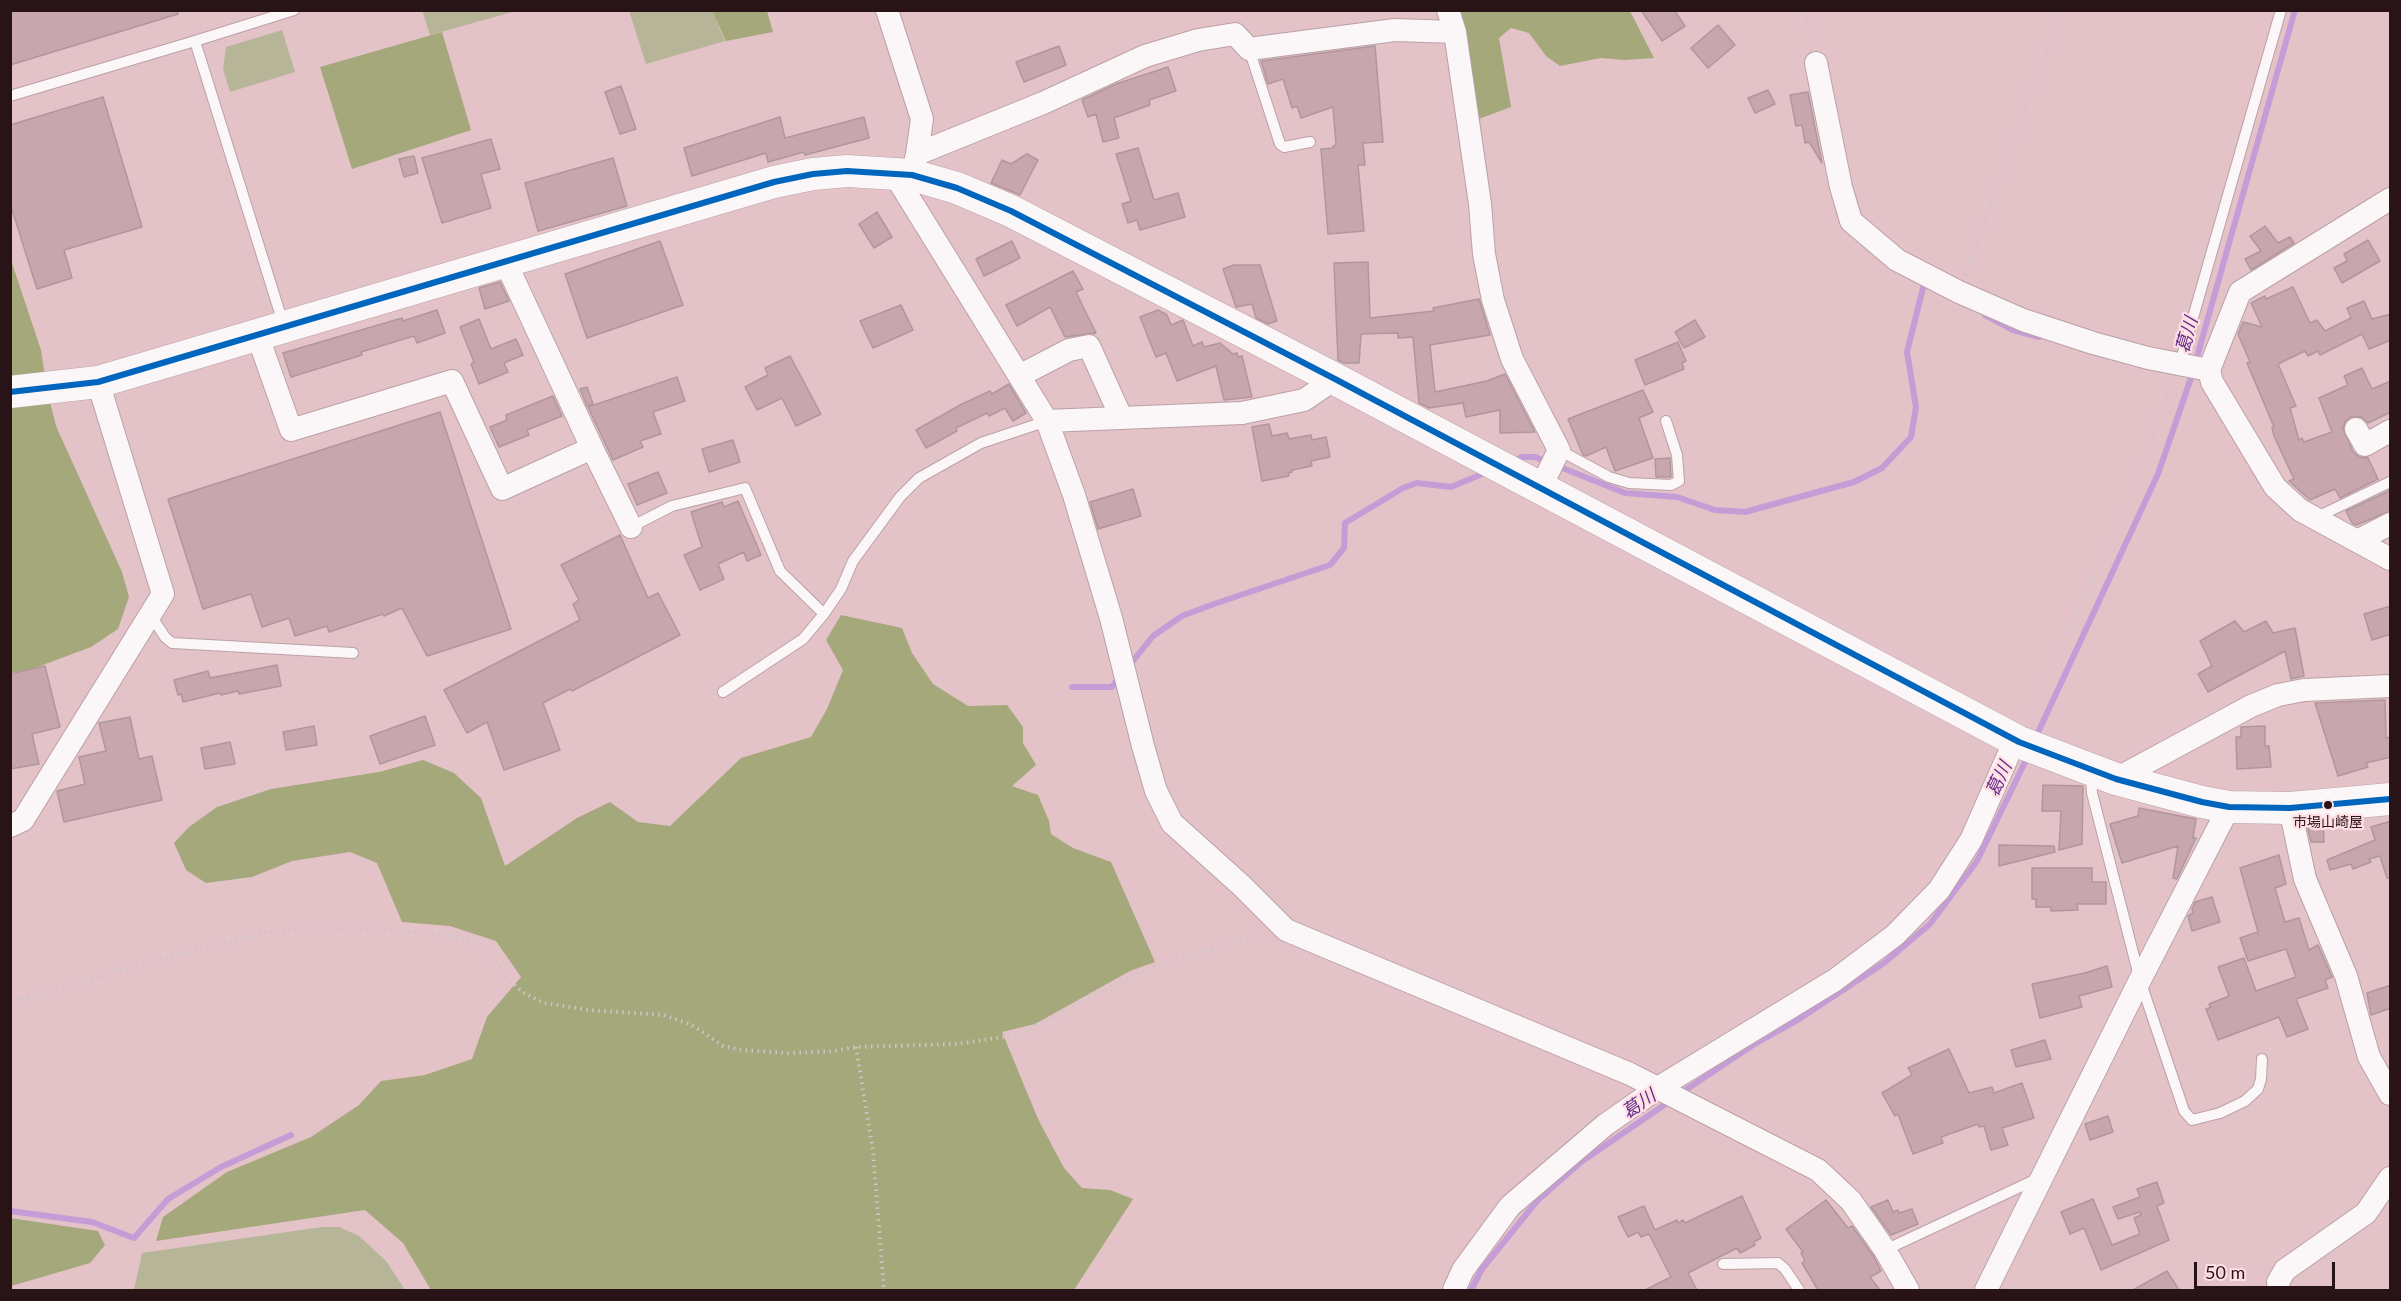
<!DOCTYPE html>
<html>
<head>
<meta charset="utf-8">
<style>
	body { margin:0 }
	#map { position:relative; width:2401px; height:1301px; overflow:hidden; background:#e3c2c8; font-family:Lato,sans-serif }
	canvas { display:block }
	.frame { position:absolute; inset:0; border:12px solid #281317; pointer-events:none }
	.scale { position:absolute; left:2194px; top:1262px; width:141px; height:27px; box-sizing:border-box; border:3px solid #281317; border-top:0; padding-left:8px; font-size:18px; line-height:21px; white-space:nowrap; color:#281317; -webkit-text-stroke:4px #ffdfe4; paint-order:stroke }
</style>
</head>
<body>
<div id="map">
<canvas width="2401" height="1301"></canvas>
<div class="frame"></div>
<div class="scale">50 m</div>
</div>
<script>
const g = document.querySelector('canvas').getContext('2d');
g.lineJoin = 'round';
function fillPath(path, color) {
  g.fillStyle = color;
  g.fill(path, 'evenodd');
}
function toPath(rows) {
  const path = new Path2D();
  for (const r of rows) {
    path.moveTo(r[0], r[1]);
    for (let i = 2; i < r.length; i += 2) path.lineTo(r[i], r[i + 1]);
  }
  return path;
}
function strokePath(path, color, width, dash) {
  g.strokeStyle = color;
  g.lineWidth = width;
  g.lineCap = dash ? 'butt' : 'round';
  g.setLineDash(dash || []);
  g.stroke(path);
}
function drawText(font, color, halo, rows, align = 'center') {
  g.font = font + ' Lato,"Noto Sans JP",sans-serif';
  g.lineWidth = 4.5;
  g.setLineDash([]);
  g.textBaseline = 'middle';
  g.strokeStyle = halo;
  g.fillStyle = color;
  for (const [text, x, y, turn = 0] of rows) {
    g.save();
    g.translate(x, y);
    g.rotate((+turn || 0) * Math.PI / 180);
    g.textAlign = isNaN(turn) ? turn : align;
    if (halo) g.strokeText(text, 0, 0);
    g.fillText(text, 0, 0);
    g.restore();
  }
}
fillPath(toPath([
	[422,10,516,11,430,35],
	[629,11,712,11,725,41,646,64],
	[282,30,295,72,230,92,223,69,226,47],
	[322,1227,339,1227,359,1236,386,1261,405,1290,134,1290,142,1253]
]), '#b6b598');
fillPath(toPath([
	[712,11,767,11,773,32,726,41],
	[1455,11,1630,11,1654,58,1624,60,1601,58,1560,66,1546,56,1529,33,1511,28,1499,38,1511,107,1476,120],
	[442,32,471,130,352,169,320,67],
	[10,257,41,350,47,390,56,426,122,572,129,597,118,629,91,647,24,672,10,672],
	[841,615,902,628,912,653,933,684,968,706,1007,705,1023,727,1023,743,1036,765,1012,786,1038,795,1049,821,1051,834,1073,848,1111,862,1155,962,1130,971,1035,1024,1002,1032,1038,1119,1064,1168,1082,1188,1110,1190,1133,1199,1074,1290,431,1290,403,1243,365,1210,156,1241,163,1217,227,1172,311,1137,359,1105,381,1081,425,1075,472,1059,487,1017,521,977,496,941,450,926,402,922,377,863,350,852,292,861,252,877,206,883,186,870,174,843,189,827,217,807,271,789,379,772,423,760,454,773,481,798,505,866,577,818,610,802,638,822,670,826,741,758,811,737,827,709,843,670,826,640],
	[10,1218,98,1231,105,1245,90,1263,11,1286]
]), '#a4a87a');
strokePath(toPath([
	[1985,315,2013,330,2039,337],
	[1513,461,1522,457,1535,457,1625,493,1677,497,1715,510,1745,512,1854,482,1882,468,1911,437,1916,407,1907,352,1924,284,1928,286],
	[1129,666,1153,636,1182,616,1214,604,1330,565,1344,548,1345,523,1403,488,1417,483,1451,487,1487,472],
	[1072,687,1112,687,1120,676],
	[2035,739,2158,474,2191,378,2295,10],
	[1681,1093,1753,1045,1796,1021,1884,963,1930,924,1977,861,2028,756],
	[10,1211,92,1222,134,1238,168,1199,221,1167,291,1135],
	[1471,1290,1482,1269,1537,1201,1581,1162,1670,1101]
]), '#c49dd7', 6);
const building = toPath([
	[10,10,178,10,178,14,10,65,10,10],
	[1641,10,1674,10,1685,26,1662,41,1641,10],
	[1718,25,1735,45,1708,68,1691,48,1718,25],
	[1059,46,1066,65,1024,82,1016,62,1059,46],
	[1375,46,1383,142,1363,143,1365,165,1358,165,1364,231,1328,234,1321,149,1333,148,1333,146,1336,145,1333,107,1301,118,1297,106,1292,108,1283,79,1268,84,1261,61,1375,46],
	[1168,67,1176,91,1149,100,1150,105,1114,118,1119,138,1103,142,1096,114,1088,117,1082,100,1116,84,1168,67],
	[621,86,636,129,620,134,605,92,621,86],
	[1768,90,1775,104,1755,113,1748,98,1768,90],
	[1808,92,1822,163,1809,142,1805,143,1802,125,1796,126,1790,95,1808,92],
	[103,97,142,227,64,250,72,278,37,289,10,203,10,125,103,97],
	[780,117,785,138,864,117,869,138,805,155,804,152,768,162,766,153,692,176,684,148,780,117],
	[491,139,500,169,481,174,491,208,442,223,422,158,491,139],
	[1138,148,1154,200,1178,193,1185,217,1140,230,1137,220,1128,223,1122,204,1131,201,1116,154,1138,148],
	[1027,154,1038,160,1020,195,991,183,1002,160,1011,164,1027,154],
	[414,156,418,173,404,177,399,159,414,156],
	[613,158,627,206,538,231,525,183,613,158],
	[877,212,892,237,874,248,859,224,877,212],
	[2265,226,2278,243,2290,237,2294,243,2251,270,2245,259,2261,251,2250,236,2265,226],
	[2368,240,2380,261,2342,283,2334,268,2347,261,2344,254,2368,240],
	[660,241,683,305,587,338,565,274,660,241],
	[1012,241,1020,258,984,276,976,259,1012,241],
	[1368,262,1370,318,1434,311,1433,308,1479,299,1490,335,1430,345,1435,392,1487,381,1505,374,1535,432,1500,433,1500,410,1466,417,1463,403,1429,408,1419,403,1413,337,1398,338,1398,333,1361,334,1359,363,1344,363,1338,360,1334,263,1368,262],
	[1234,265,1260,265,1277,321,1268,324,1256,318,1252,304,1236,307,1223,269,1234,265],
	[1073,271,1083,289,1076,292,1096,333,1065,337,1050,307,1017,326,1006,305,1073,271],
	[500,282,509,301,485,309,479,288,500,282],
	[2293,287,2310,323,2317,320,2325,331,2351,318,2347,308,2364,301,2372,319,2391,314,2391,340,2369,349,2362,334,2320,355,2318,351,2308,356,2305,351,2278,364,2296,406,2290,408,2299,440,2302,438,2304,442,2332,432,2319,398,2348,385,2344,376,2362,368,2372,389,2391,381,2391,412,2368,423,2362,417,2350,417,2345,422,2343,428,2353,452,2359,457,2368,458,2378,479,2340,498,2335,489,2310,500,2289,481,2294,479,2274,436,2272,428,2274,427,2247,363,2250,362,2238,334,2243,322,2262,327,2251,303,2265,296,2266,299,2293,287],
	[901,305,913,330,873,348,860,321,901,305],
	[437,310,445,333,417,343,414,336,361,352,362,355,291,377,283,353,402,318,403,321,437,310],
	[1158,310,1167,315,1171,325,1183,320,1193,346,1202,342,1204,347,1220,343,1233,354,1237,353,1238,357,1242,356,1252,397,1224,400,1216,366,1177,381,1166,353,1156,357,1140,317,1158,310],
	[479,319,491,349,516,339,523,355,504,363,508,372,479,384,471,364,474,362,460,327,479,319],
	[1695,320,1705,337,1684,348,1675,332,1695,320],
	[1678,342,1686,361,1682,363,1684,369,1645,385,1635,360,1678,342],
	[790,356,821,414,796,426,782,398,757,410,745,387,768,375,765,368,790,356],
	[677,377,685,401,653,412,661,434,640,441,643,447,613,460,588,407,677,377],
	[1009,384,1026,413,1013,421,1005,408,989,416,987,413,956,428,957,431,926,448,916,430,962,404,990,391,992,394,1009,384],
	[587,387,593,404,587,406,580,389,587,387],
	[1643,390,1653,412,1639,418,1653,458,1615,471,1606,447,1586,456,1583,455,1568,419,1643,390],
	[553,396,562,416,527,430,529,435,499,447,490,427,507,420,506,415,553,396],
	[440,412,511,629,427,656,402,608,384,616,383,614,329,632,327,626,295,636,289,618,262,627,251,594,203,609,168,499,440,412],
	[1269,424,1272,436,1287,433,1289,439,1311,435,1312,440,1326,437,1330,457,1311,461,1312,466,1292,470,1292,472,1288,473,1289,476,1262,481,1252,427,1269,424],
	[733,440,740,462,709,472,702,449,733,440],
	[1670,458,1671,477,1656,477,1655,459,1670,458],
	[658,472,667,493,637,505,628,484,658,472],
	[1133,489,1141,516,1098,529,1090,502,1133,489],
	[2391,490,2391,511,2356,525,2352,523,2346,511,2391,490],
	[738,501,761,555,747,561,744,552,718,564,724,579,700,590,684,555,702,547,691,512,722,502,724,507,738,501],
	[620,535,648,598,658,593,680,635,572,691,570,689,543,703,560,750,504,770,487,722,467,733,444,690,580,620,573,604,579,600,561,565,620,535],
	[2391,606,2391,634,2372,640,2364,614,2391,606],
	[2235,621,2244,632,2266,621,2273,633,2295,628,2304,676,2291,679,2285,651,2208,692,2198,674,2212,666,2200,641,2235,621],
	[277,665,281,686,239,694,238,691,221,695,220,693,183,702,181,694,178,695,174,680,208,671,210,678,277,665],
	[45,666,60,727,32,734,39,764,10,769,10,674,45,666],
	[2385,700,2386,738,2391,737,2391,757,2366,763,2368,767,2338,776,2315,703,2385,700],
	[425,716,435,745,380,764,370,736,425,716],
	[130,717,139,759,152,756,162,800,64,822,57,791,85,784,79,757,106,751,99,723,130,717],
	[314,726,317,745,286,750,283,732,314,726],
	[2265,726,2265,746,2269,746,2271,767,2237,769,2236,737,2241,737,2241,727,2265,726],
	[230,742,235,764,205,769,201,748,230,742],
	[2043,785,2083,786,2082,844,2059,850,2061,811,2042,811,2043,785],
	[2139,808,2196,819,2193,838,2196,838,2177,879,2173,878,2178,846,2122,863,2110,824,2138,816,2139,808],
	[2391,821,2391,878,2387,878,2380,856,2369,859,2371,862,2353,869,2351,864,2330,870,2327,860,2375,840,2371,827,2391,821],
	[2323,823,2324,842,2311,842,2307,825,2323,823],
	[1999,845,2054,846,2055,852,1999,866,1999,845],
	[2279,855,2286,884,2275,888,2285,922,2299,918,2309,950,2318,945,2332,977,2325,980,2328,988,2296,999,2308,1029,2287,1037,2279,1017,2218,1040,2206,1009,2211,1007,2209,1004,2229,996,2218,967,2244,958,2256,991,2296,977,2286,949,2248,961,2240,938,2258,932,2240,868,2279,855],
	[2032,868,2092,868,2092,882,2106,882,2106,904,2077,904,2078,910,2051,911,2051,907,2036,907,2036,899,2032,899,2032,868],
	[2212,897,2220,922,2192,931,2188,916,2193,913,2192,909,2195,902,2212,897],
	[2107,966,2112,987,2079,996,2082,1007,2040,1018,2032,984,2085,973,2107,966],
	[2391,985,2391,1008,2371,1015,2367,993,2391,985],
	[2045,1040,2051,1059,2016,1067,2011,1050,2045,1040],
	[1949,1049,1969,1093,1992,1087,1994,1093,2022,1083,2034,1118,2002,1128,2008,1145,1991,1150,1984,1126,1979,1127,1978,1124,1941,1137,1943,1143,1913,1154,1898,1114,1895,1116,1882,1093,1912,1075,1908,1068,1949,1049],
	[2108,1116,2113,1132,2090,1140,2085,1124,2108,1116],
	[2157,1182,2164,1203,2157,1206,2169,1240,2101,1270,2084,1228,2070,1234,2061,1212,2093,1199,2112,1245,2140,1234,2134,1218,2141,1215,2140,1212,2118,1219,2113,1207,2140,1197,2137,1189,2157,1182],
	[1742,1196,1761,1238,1754,1242,1755,1245,1740,1253,1737,1248,1688,1273,1697,1290,1645,1290,1671,1277,1649,1234,1641,1237,1638,1232,1628,1237,1618,1217,1644,1206,1655,1230,1677,1220,1678,1223,1683,1220,1685,1223,1742,1196],
	[1826,1200,1848,1228,1852,1226,1874,1257,1881,1271,1870,1277,1880,1290,1818,1290,1802,1263,1805,1261,1801,1253,1803,1252,1786,1229,1826,1200],
	[1888,1200,1893,1212,1898,1210,1899,1213,1912,1209,1918,1224,1891,1235,1871,1207,1888,1200],
	[2167,1271,2179,1290,2133,1290,2167,1271]
]);
fillPath(building, '#c8a6ad');
strokePath(building, '#b0979b', 1.5);
const lane = toPath([
	[1249,49,1280,144,1284,147,1310,142],
	[10,96,195,41],
	[283,323,195,41,294,10],
	[2180,363,2281,10],
	[1559,450,1609,477,1629,483,1671,485,1679,481,1677,455,1666,421],
	[2315,518,2390,482],
	[631,527,672,506,745,488,780,571,824,614,841,589,853,561,900,497,919,478,981,443,1047,421],
	[150,614,165,637,172,643,353,653],
	[723,692,803,639,824,614],
	[2091,774,2092,793,2140,980,2184,1111,2192,1120,2220,1113,2245,1101,2258,1089,2261,1079,2262,1059],
	[1885,1250,2039,1178],
	[1723,1264,1778,1263,1785,1269,1799,1290]
]);
const street = toPath([
	[887,10,922,119,917,154],
	[1448,10,1455,32,1480,204,1484,254,1493,300,1512,359,1559,450,1540,489],
	[1816,63,1841,187,1851,221,1897,260,1959,292,2023,320,2093,343,2148,358,2209,370,2212,382,2275,487,2300,510,2390,559],
	[893,172,1047,421,1074,495,1111,618,1143,746,1156,791,1172,823,1242,886,1286,930,1630,1074,1818,1170,1851,1201,1885,1250,1908,1290],
	[912,175,917,154,1043,103,1145,56,1198,40,1235,34,1249,49,1395,30,1455,32],
	[505,261,592,448,631,527],
	[257,334,291,430,452,381,502,489,592,448],
	[2209,370,2240,292,2390,199],
	[1019,376,1069,350,1089,346,1121,417],
	[1047,421,1242,413,1304,400,1335,379],
	[2356,429,2365,445,2390,431],
	[2357,541,2390,524],
	[2116,779,2251,706,2278,695,2304,690,2390,686],
	[2290,808,2305,879,2346,976,2369,1057,2390,1094],
	[10,826,23,820,163,594,98,382],
	[1454,1290,1463,1270,1510,1206,1605,1125,1658,1088,1835,980,1895,935,1939,890,1971,840,2015,740],
	[1986,1290,2140,980,2229,807],
	[2279,1290,2278,1282,2285,1270,2366,1213,2390,1178]
]);
const secondary = toPath([
	[10,392,98,382,774,182,813,174,847,171,912,175,957,188,1011,211,1335,379,2019,742,2116,779,2202,802,2229,807,2290,808,2390,799]
]);
strokePath(lane, '#bba1a6', 12);
strokePath(street, '#bba1a6', 24);
strokePath(secondary, '#bba1a6', 33);
strokePath(toPath([
	[1804,10,1812,45],
	[1965,275,2061,10],
	[2026,718,2129,504,2173,382],
	[10,1001,57,990,134,966,266,932,318,928,373,929,443,934,470,941,488,951,509,980,525,994,544,1003,588,1010,664,1015,692,1025,723,1046,743,1050,788,1053,835,1051,856,1047,956,1044,1018,1035,1125,979,1153,967,1261,933],
	[856,1047,873,1151,884,1290]
]), '#cfc5c7', 4, [1.5, 4.5]);
strokePath(lane, '#fbf6f7', 10);
strokePath(street, '#fbf6f7', 22);
strokePath(secondary, '#fbf6f7', 32);
strokePath(toPath([
	[10,392,98,382,774,182,813,174,847,171,912,175,957,188,1011,211,1335,379,2019,742,2116,779,2202,802,2229,807,2290,808,2390,799]
]), '#0065bd', 6);
for (const [x, y, r, color] of [
	[2328,805,5,"#281317"]
]) {
  const dot = new Path2D();
  dot.arc(x, y, r, 0, 2 * Math.PI);
  g.fillStyle = color;
  g.fill(dot);
  strokePath(dot, '#ffdfe4', 2);
}
drawText('14px', '#281317', '#ffdfe4', [
	["市場山崎屋",2328,822]
]);
drawText('italic 18px', '#612b89', '#ffdfe4', [
	["葛川",2187,335,-74],
	["葛川",1999,779,-65],
	["葛川",1639,1104,-34]
]);
</script>
</body>
</html>
